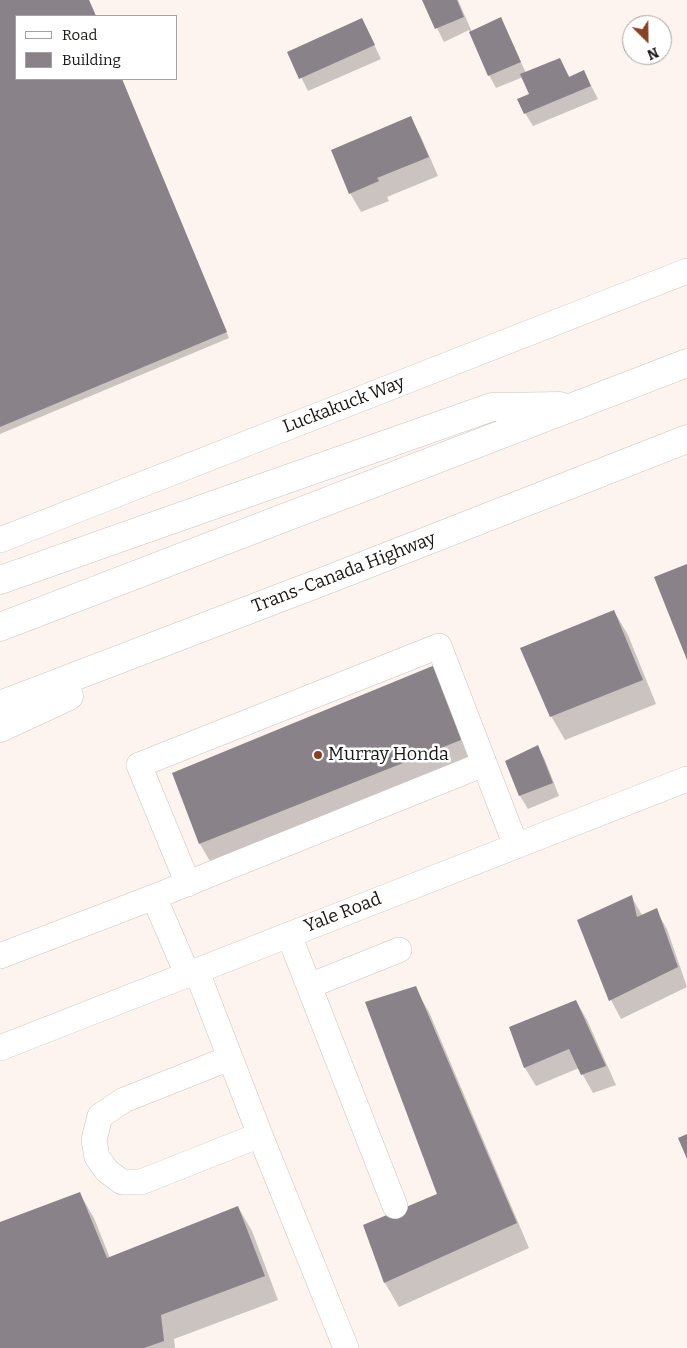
<!DOCTYPE html>
<html>
<head>
<meta charset="utf-8">
<style>
	body { margin:0 }
	#map { position:relative; width:687px; height:1348px; overflow:hidden; background:#fdf4ef; font-family:Bitter,serif }
	canvas { display:block }
	.legend { position:absolute; left:15px; top:15px; width:162px; height:65px; box-sizing:border-box; background:#fff; border:1px solid #a3a2a1; margin:0; padding:6px 9px; list-style:none; font-size:15px; color:#191614 }
	.legend li { display:flex; align-items:center; gap:10px; height:25px }
	.legend b { width:25px; border:1px solid #a3a2a1 }
	.north { position:absolute; left:622px; top:15px; width:50px; height:50px; box-sizing:border-box; background:#fff; border:1px solid #a3a2a1; border-radius:50%; rotate:157deg; font-size:14px; font-weight:700; line-height:20px; text-align:center; color:#191614 }
	.north::after { content:''; display:block; margin:auto; width:18px; height:22px; background:#894121; clip-path:polygon(50% 0,100% 100%,50% 72%,0 100%) }
</style>
</head>
<body>
<div id="map">
<canvas width="687" height="1348"></canvas>
<ul class="legend">
<li><b style="height:6px;background:#fff"></b>Road</li>
<li><b style="height:14px;background:#898389"></b>Building</li>
</ul>
<div class="north">N</div>
</div>
<script>
const g = document.querySelector('canvas').getContext('2d');
g.lineJoin = 'round';
function fillPath(path, color) {
  g.fillStyle = color;
  g.fill(path, 'evenodd');
}
function toPath(rows) {
  const path = new Path2D();
  for (const r of rows) {
    path.moveTo(r[0], r[1]);
    for (let i = 2; i < r.length; i += 2) path.lineTo(r[i], r[i + 1]);
  }
  return path;
}
function strokePath(path, color, width, dash) {
  g.strokeStyle = color;
  g.lineWidth = width;
  g.lineCap = dash ? 'butt' : 'round';
  g.setLineDash(dash || []);
  g.stroke(path);
}
function drawText(font, color, halo, rows, align = 'center') {
  g.font = font + ' Bitter,serif';
  g.lineWidth = 5;
  g.setLineDash([]);
  g.textBaseline = 'middle';
  g.strokeStyle = halo;
  g.fillStyle = color;
  for (const [text, x, y, turn = 0] of rows) {
    g.save();
    g.translate(x, y);
    g.rotate((+turn || 0) * Math.PI / 180);
    g.textAlign = isNaN(turn) ? turn : align;
    if (halo) g.strokeText(text, 0, 0);
    g.fillText(text, 0, 0);
    g.restore();
  }
}
fillPath(toPath([
	[0,0,89,0,96,16,16,16,16,79,122,79,229,338,0,434],
	[423,0,458,0,472,32,501,19,526,73,560,60,570,78,584,72,598,99,533,126,525,113,530,95,523,77,496,88,489,75,469,30,444,42],
	[362,20,381,59,308,91,289,53],
	[411,118,421,137,438,176,387,197,389,201,361,212,350,193],
	[614,611,628,635,656,704,565,740,551,716],
	[435,667,479,762,214,868,200,844,173,773],
	[538,747,545,760,559,796,528,809,520,796,507,761],
	[631,896,642,915,656,910,667,929,687,987,621,1019,611,1000,578,921],
	[415,988,429,1012,529,1248,399,1307,385,1283,365,1226,439,1195],
	[576,1001,587,1020,616,1085,593,1093,579,1068,536,1086,525,1068,511,1028],
	[80,1194,94,1218,110,1258,238,1207,252,1231,278,1300,174,1339,175,1348,0,1348,0,1223]
]), '#0003');
fillPath(toPath([
	[0,0,89,0,96,16,16,16,16,79,122,79,227,332,0,427],
	[422,0,457,0,464,17,435,29],
	[501,17,521,62,488,76,469,32],
	[362,18,375,45,299,79,287,52],
	[560,58,569,77,584,70,591,86,524,114,517,99,529,94,520,74],
	[411,116,429,157,377,178,379,181,349,194,331,150],
	[687,564,687,660,654,577],
	[614,610,643,680,550,717,520,648],
	[435,665,466,738,199,844,172,773],
	[538,745,553,783,519,796,505,761],
	[632,895,637,917,657,908,678,967,609,1001,577,920],
	[416,986,517,1223,384,1283,363,1225,437,1194,365,1002],
	[576,1000,606,1066,581,1075,569,1049,524,1068,509,1027],
	[687,1134,687,1159,678,1138],
	[80,1192,107,1258,238,1206,265,1276,161,1315,164,1341,144,1348,0,1348,0,1222]
]), '#898389');
const minor = toPath([
	[0,540,687,271],
	[188,884,139,765,439,646,516,846],
	[289,935,395,1206],
	[0,956,154,897],
	[197,972,260,1135,346,1348],
	[188,976,154,897,484,764],
	[309,986,399,950],
	[0,1048,687,779],
	[230,1058,124,1100,100,1116,94,1140,97,1157,107,1171,122,1182,141,1182,260,1135]
]);
const highway = toPath([
	[0,580,492,407,560,406],
	[0,627,687,363],
	[0,705,332,578,687,439],
	[0,728,69,696]
]);
strokePath(minor, '#ccc4bf', 26);
strokePath(highway, '#ccc4bf', 29);
strokePath(minor, '#fff', 25);
strokePath(highway, '#fff', 28);
for (const [x, y, r, color] of [
	[318,755,5,"#894121"]
]) {
  const dot = new Path2D();
  dot.arc(x, y, r, 0, 2 * Math.PI);
  g.fillStyle = color;
  g.fill(dot);
  strokePath(dot, '#fff', 2);
}
drawText('18px', '#191614', '#fff', [
	["Luckakuck Way",344,405,-21],
	["Trans-Canada Highway",344,573,-21],
	["Yale Road",343,913,-21]
]);
drawText('18px', '#191614', '#fff', [
	["Murray Honda",328,755]
], 'left');
</script>
</body>
</html>
